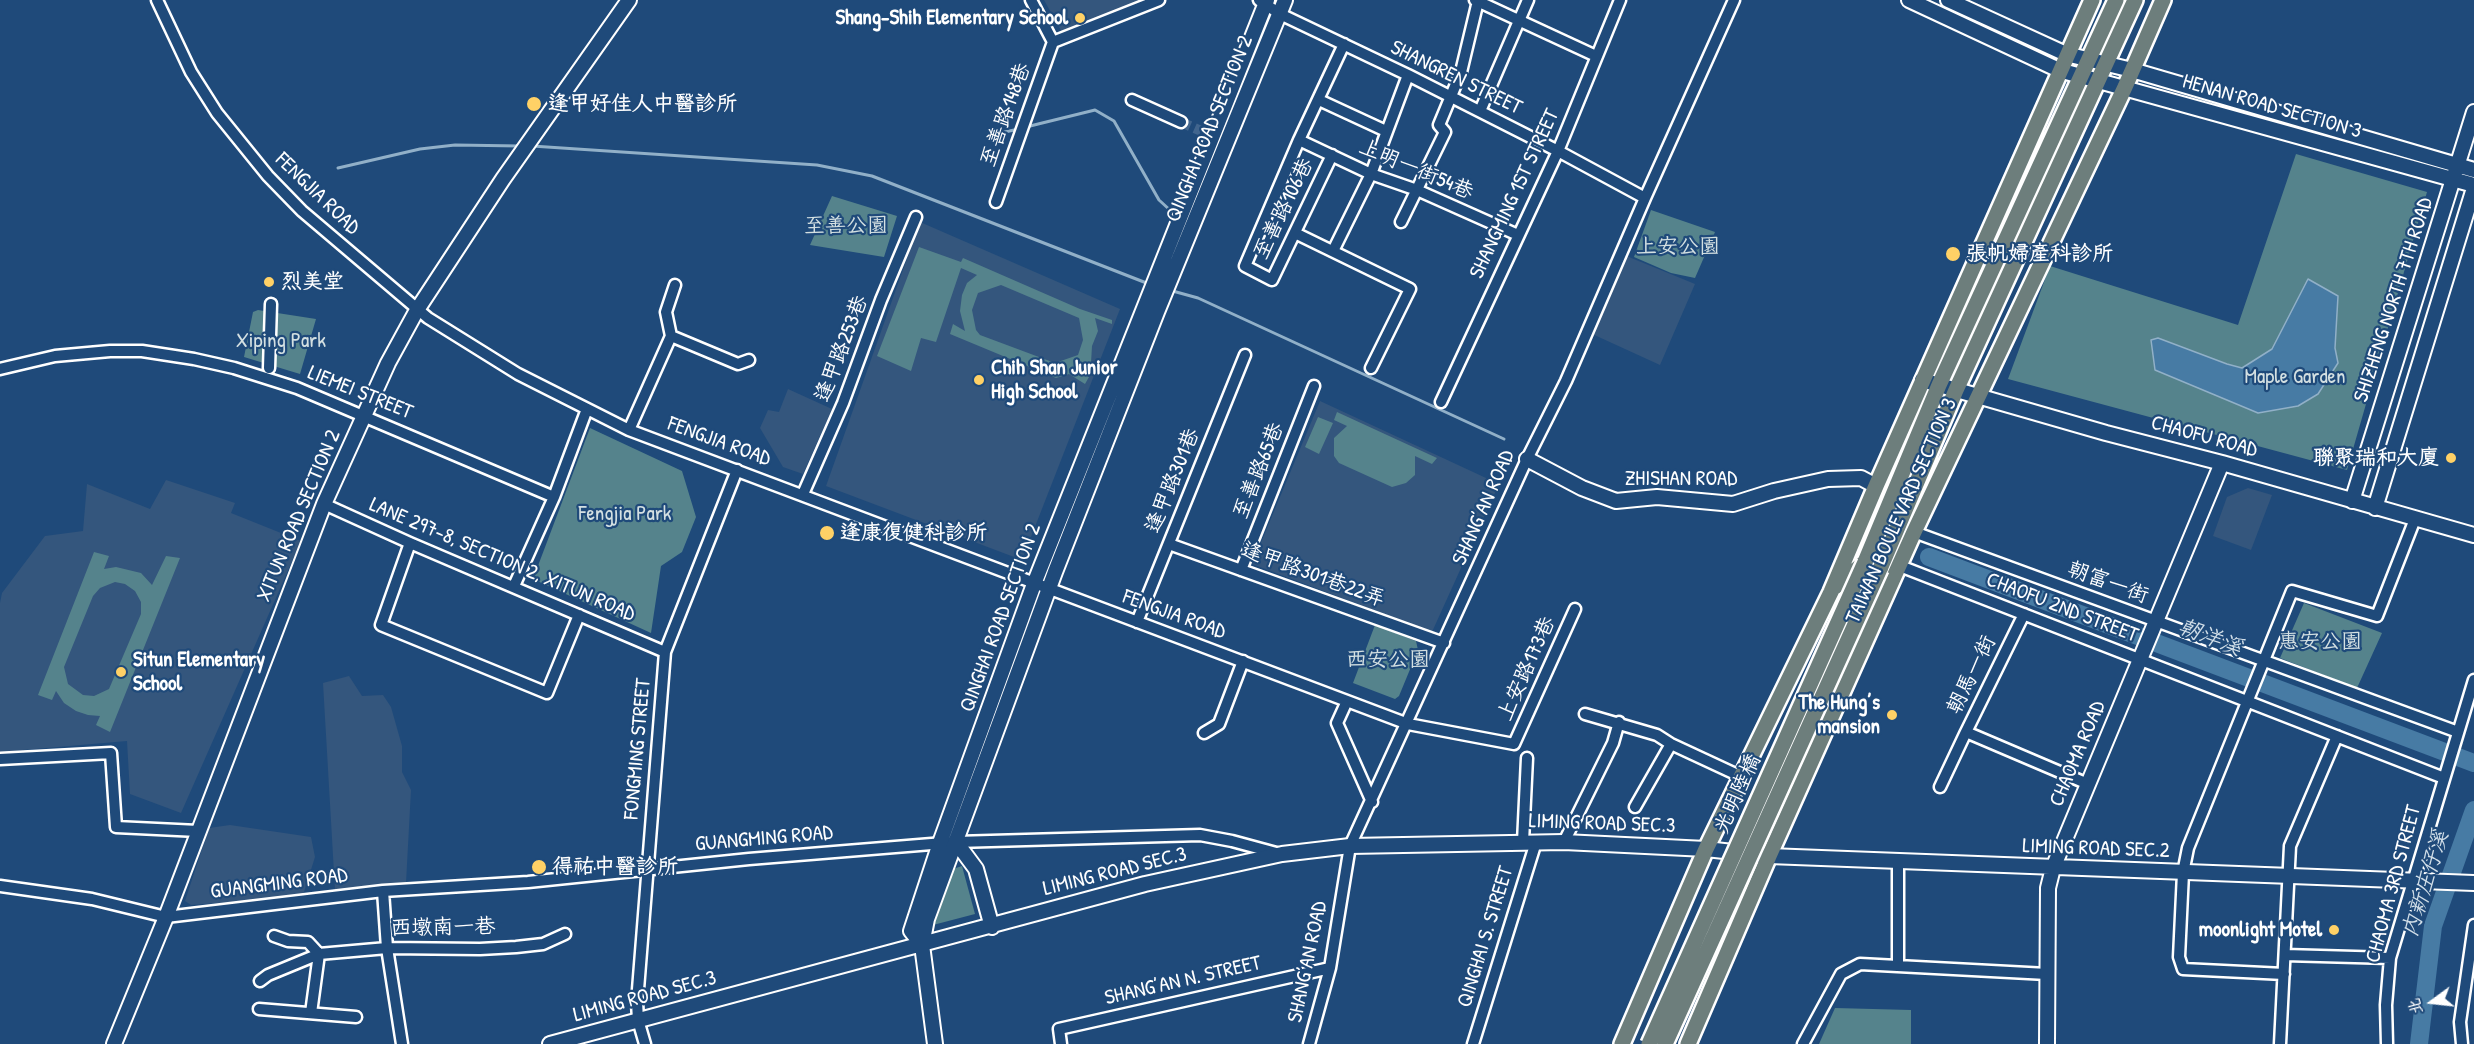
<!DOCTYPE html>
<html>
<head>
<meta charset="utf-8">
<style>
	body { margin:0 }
	#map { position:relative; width:2474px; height:1044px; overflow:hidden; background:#1f4a7a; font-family:"Patrick Hand","LXGW WenKai TC",sans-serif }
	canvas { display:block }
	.north { position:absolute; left:2402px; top:972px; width:60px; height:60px; -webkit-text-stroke:4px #1f4a7a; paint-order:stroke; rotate:255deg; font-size:16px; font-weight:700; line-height:24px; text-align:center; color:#fff }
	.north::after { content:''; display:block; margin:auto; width:21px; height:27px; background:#fff; clip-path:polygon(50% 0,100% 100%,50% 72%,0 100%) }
</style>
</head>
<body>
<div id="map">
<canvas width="2474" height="1044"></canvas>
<div class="north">北</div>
</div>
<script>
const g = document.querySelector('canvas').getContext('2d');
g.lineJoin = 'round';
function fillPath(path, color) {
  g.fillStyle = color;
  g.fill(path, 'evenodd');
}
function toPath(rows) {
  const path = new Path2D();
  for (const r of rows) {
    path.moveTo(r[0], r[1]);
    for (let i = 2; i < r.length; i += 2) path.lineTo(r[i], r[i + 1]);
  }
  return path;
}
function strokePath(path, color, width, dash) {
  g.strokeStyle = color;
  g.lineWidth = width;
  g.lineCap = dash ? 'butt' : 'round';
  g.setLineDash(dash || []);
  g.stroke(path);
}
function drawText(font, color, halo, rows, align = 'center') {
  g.font = font + ' "Patrick Hand","LXGW WenKai TC",sans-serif';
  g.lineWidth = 4.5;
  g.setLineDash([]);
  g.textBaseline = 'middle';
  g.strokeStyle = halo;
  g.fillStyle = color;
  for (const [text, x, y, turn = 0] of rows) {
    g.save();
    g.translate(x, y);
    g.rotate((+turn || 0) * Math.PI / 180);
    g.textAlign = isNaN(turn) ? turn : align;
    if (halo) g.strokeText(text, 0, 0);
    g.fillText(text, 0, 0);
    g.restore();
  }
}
fillPath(toPath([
	[1044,0,1149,0,1064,36],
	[920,222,1120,309,1022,560,826,486],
	[1624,255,1695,284,1660,365,1590,333],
	[788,389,832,409,803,474,783,467,760,428,768,410,779,412],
	[1320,401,1499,484,1432,632,1252,564],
	[166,480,235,503,231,513,301,541,181,813,130,794,127,741,0,752,0,603,2,593,45,536,83,531,87,484,150,509],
	[2248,488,2272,495,2251,550,2213,536,2227,497],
	[349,676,362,696,383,695,391,707,402,746,402,772,411,790,406,883,335,890,323,683],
	[230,825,311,837,315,857,304,892,299,897,191,905,185,901,209,828]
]), '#34567d');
fillPath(toPath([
	[2296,154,2427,192,2347,470,2008,379,2050,266,2238,325],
	[832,196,897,216,884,257,810,245],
	[1651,210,1715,232,1695,278,1671,273,1634,257],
	[919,247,961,262,963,258,1080,309,1112,320,1112,324,1095,318,1098,331,1092,346,1091,363,1077,372,1089,377,1085,384,1069,374,1056,378,950,334,953,324,965,331,960,311,962,295,967,283,977,275,961,268,936,342,921,338,911,371,877,356],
	[1001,285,1079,318,1083,340,1078,355,1055,363,980,335,976,330,972,310,978,293],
	[258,310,316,319,300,374,244,357,253,312],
	[1337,412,1437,458,1432,464,1415,456,1415,475,1406,483,1392,487,1339,463,1334,456,1334,438,1347,426,1334,420],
	[1318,417,1333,423,1319,454,1305,447],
	[590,428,682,471,696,517,682,552,661,566,651,633,533,579],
	[94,552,109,556,104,569,116,567,141,573,152,585,166,556,180,558,110,732,96,725,100,716,88,715,76,711,64,703,56,691,52,700,38,695],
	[115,582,125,584,135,591,141,602,141,614,109,689,94,696,83,695,68,684,64,667,93,596,100,588],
	[2304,603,2382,633,2357,688,2280,658],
	[1375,625,1416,641,1418,650,1399,696,1395,699,1353,683],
	[962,866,975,914,933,925,953,869],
	[1835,1008,1911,1010,1911,1044,1819,1044]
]), '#55838c');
const water = toPath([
	[2308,279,2338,296,2335,348,2338,363,2318,394,2298,406,2258,413,2155,370,2151,340,2158,338,2227,364,2242,368,2272,349,2308,279]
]);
fillPath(water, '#477ba4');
strokePath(water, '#91b0c8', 1.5);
strokePath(toPath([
	[1026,127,1095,110,1114,121,1159,200,1171,211],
	[995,134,1019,129],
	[532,146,817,165,872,176,1149,284],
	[338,168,420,149,455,145,520,146],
	[1169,290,1198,298,1504,439]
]), '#91b0c8', 3);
strokePath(toPath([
	[1929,557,2474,763],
	[2419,1044,2433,926,2474,810]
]), '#477ba4', 18);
strokePath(toPath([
	[1181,122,1201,131]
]), '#41658e', 10, [10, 5]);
const street = toPath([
	[157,0,191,72,217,113,268,176,302,211,428,318,518,374,629,430,1408,724,1514,744,1575,609],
	[1031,0,1053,42,1159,0],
	[1259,0,1280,14,1408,75,1558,151,1645,198],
	[1475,0,1596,56],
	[1132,100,1181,122],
	[1319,100,1386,131],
	[1480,111,1528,0],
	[1299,140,1371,174,1417,190,1518,235],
	[1332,155,1272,280,1245,266,1299,140,1344,44],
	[996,202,1053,42],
	[1401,222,1445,132,1439,125,1461,72,1478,1],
	[1295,233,1410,289,1371,368],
	[1333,251,1371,174,1408,75],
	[671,336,666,312,675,285],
	[269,368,271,304],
	[0,369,55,356,110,351,142,351,194,359,234,368,297,388,554,497],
	[1441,402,1558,151,1620,0],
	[629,430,671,336,738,364,749,360],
	[803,494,843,403,881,300,916,217],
	[324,504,410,543,665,652],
	[1914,532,2458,732],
	[410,543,381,625,547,693,579,615],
	[1169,544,1444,643],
	[1900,566,2444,778],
	[1241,570,1314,386],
	[514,586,554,497,587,409],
	[2024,614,1966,732,2088,784],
	[1137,622,1245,355],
	[1347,701,1337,723,1372,802],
	[1585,714,1657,735,1671,744,1742,777],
	[1204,733,1219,724,1243,661],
	[0,759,111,753,116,827,198,831],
	[1940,787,1966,732],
	[1635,807,1671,744],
	[1523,842,1527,758],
	[1564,842,1613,743,1619,722],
	[0,886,92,899,166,917,383,891,528,882,749,859,956,842,1200,835,1232,841,1280,854],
	[383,891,387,948,402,1044],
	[274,936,288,941,308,942,319,954,311,1013],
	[2285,955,2390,958],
	[1898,964,1898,861],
	[2284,974,2183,969,2179,957,2183,873,2188,848,2292,591,2377,616,2415,519],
	[260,981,268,975,319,954,387,948,480,949,516,947,543,944,565,934],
	[259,1009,356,1017],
	[645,1044,638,1020,637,1002,665,652,737,470],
	[1061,1044,1059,1029,1330,968],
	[1309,1044,1330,968,1350,846,1527,459,1566,381,1645,198,1734,0],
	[1473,1044,1536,842],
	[1803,1044,1841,974,1860,964,2047,974],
	[2280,1044,2290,846,2337,736],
	[2387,1044,2386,1005,2390,958,2474,680],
	[2462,1044,2460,1022,2474,925]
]);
const secondary = toPath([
	[1909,0,2059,70,2474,185],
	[1948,0,2066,54,2132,70,2474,170],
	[1922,380,2106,433,2222,463,2474,535],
	[1527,459,1582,488,1616,501,1657,497,1733,504,1774,491,1828,479,1861,478,1876,486],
	[2352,501,2474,112],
	[2375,508,2474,188],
	[956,842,976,869,992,927],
	[922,945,911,931,940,843,1034,584,1267,0],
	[114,1044,166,917,324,504,388,363,417,310,503,179,629,0],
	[550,1044,1145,884,1282,854,1350,846,1564,842,1706,849,1769,856,2474,883],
	[935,1044,922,945,927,919,1055,572,1157,312,1285,0],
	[2047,1044,2048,888,2053,868,2222,463]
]);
const primary = toPath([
	[1880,569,1956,390,2135,0],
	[1835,587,1865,562,1939,385,2116,0],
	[1622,1044,1706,849,1831,592,1876,486,2092,0],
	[1688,1044,1769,856,1914,532,2125,87,2163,0]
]);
strokePath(street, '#fff', 15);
strokePath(secondary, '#fff', 18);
strokePath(primary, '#fff', 20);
strokePath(street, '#1f4a7a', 10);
strokePath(secondary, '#1f4a7a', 14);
strokePath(primary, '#6d7e7c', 15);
const primaryBridge = toPath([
	[1649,1044,1865,562],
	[1665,1044,1880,569]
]);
strokePath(primaryBridge, '#fff', 20, []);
strokePath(primaryBridge, '#6d7e7c', 15);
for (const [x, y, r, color] of [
	[1080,18,6,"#ffd166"],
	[534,104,8,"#ffd166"],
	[1953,254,8,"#ffd166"],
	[269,282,6,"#ffd166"],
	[979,380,6,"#ffd166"],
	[2451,458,6,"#ffd166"],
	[827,533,8,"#ffd166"],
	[121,672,6,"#ffd166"],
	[1892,715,6,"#ffd166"],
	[539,867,8,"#ffd166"],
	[2334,930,6,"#ffd166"]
]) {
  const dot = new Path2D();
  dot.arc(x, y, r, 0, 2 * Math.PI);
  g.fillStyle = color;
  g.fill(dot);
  strokePath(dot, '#1f4a7a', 2);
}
drawText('bold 21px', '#fff', '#1f4a7a', [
	["Shang-Shih Elementary School",1068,18,"right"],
	["逢甲好佳人中醫診所",548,104],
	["張帆婦產科診所",1966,254],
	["烈美堂",281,282],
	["Chih Shan Junior",991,368],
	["High School",991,392],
	["聯聚瑞和大廈",2439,458,"right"],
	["逢康復健科診所",840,533],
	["Situn Elementary",133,660],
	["School",133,684],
	["The Hung’s",1880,703,"right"],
	["mansion",1880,727,"right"],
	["得祐中醫診所",552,867],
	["moonlight Motel",2322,930,"right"]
], 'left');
drawText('21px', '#fff', '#1f4a7a', [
	["SHANGREN STREET",1456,78,26],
	["HENAN ROAD SECTION 3",2272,107,16],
	["至善路148巷",1006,115,-70],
	["QINGHAI ROAD SECTION 2",1210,129,-68],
	["上明一街54巷",1416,170,23],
	["FENGJIA ROAD",317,194,44],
	["SHANGMING 1ST STREET",1515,194,-65],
	["至善路106巷",1284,209,-64],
	["SHIZHENG NORTH 7TH ROAD",2394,300,-72],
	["逢甲路253巷",842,349,-69],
	["LIEMEI STREET",360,393,22],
	["CHAOFU ROAD",2204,437,15],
	["FENGJIA ROAD",719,442,20],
	["至善路65巷",1259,471,-68],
	["ZHISHAN ROAD",1681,479],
	["逢甲路301巷",1173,481,-68],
	["SHANG’AN ROAD",1484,508,-66],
	["TAIWAN BOULEVARD SECTION 3",1902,511,-66],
	["XITUN ROAD SECTION 2",299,516,-67],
	["LANE 297-8, SECTION 2, XITUN ROAD",502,560,23],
	["逢甲路301巷22弄",1313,575,20],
	["朝富一街",2108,583,20],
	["CHAOFU 2ND STREET",2062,608,21],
	["FENGJIA ROAD",1174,615,20],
	["QINGHAI ROAD SECTION 2",1001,618,-70],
	["上安路173巷",1527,669,-66],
	["朝馬一街",1972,675,-64],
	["FONGMING STREET",638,749,-85],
	["CHAOMA ROAD",2078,754,-67],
	["光明陸橋",1738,794,-66],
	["LIMING ROAD SEC.3",1602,824,2],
	["GUANGMING ROAD",764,839,-5],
	["LIMING ROAD SEC.2",2096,849,2],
	["LIMING ROAD SEC.3",1115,872,-14],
	["GUANGMING ROAD",279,884,-7],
	["CHAOMA 3RD STREET",2394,884,-75],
	["西墩南一巷",443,928,-1],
	["QINGHAI S. STREET",1486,937,-73],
	["SHANG’AN ROAD",1308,962,-78],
	["SHANG’AN N. STREET",1183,981,-13],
	["LIMING ROAD SEC.3",645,997,-15]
]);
drawText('21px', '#d4e0e2', '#1f4a7a', [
	["至善公園",846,226],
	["上安公園",1678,247],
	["Xiping Park",281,341],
	["Maple Garden",2295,377],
	["Fengjia Park",625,514],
	["惠安公園",2320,642],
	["西安公園",1388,660]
]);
drawText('italic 22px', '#d1dee8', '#1f4a7a', [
	["朝洋溪",2210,638,21],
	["內新庄仔溪",2426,884,-73]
]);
</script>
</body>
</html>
